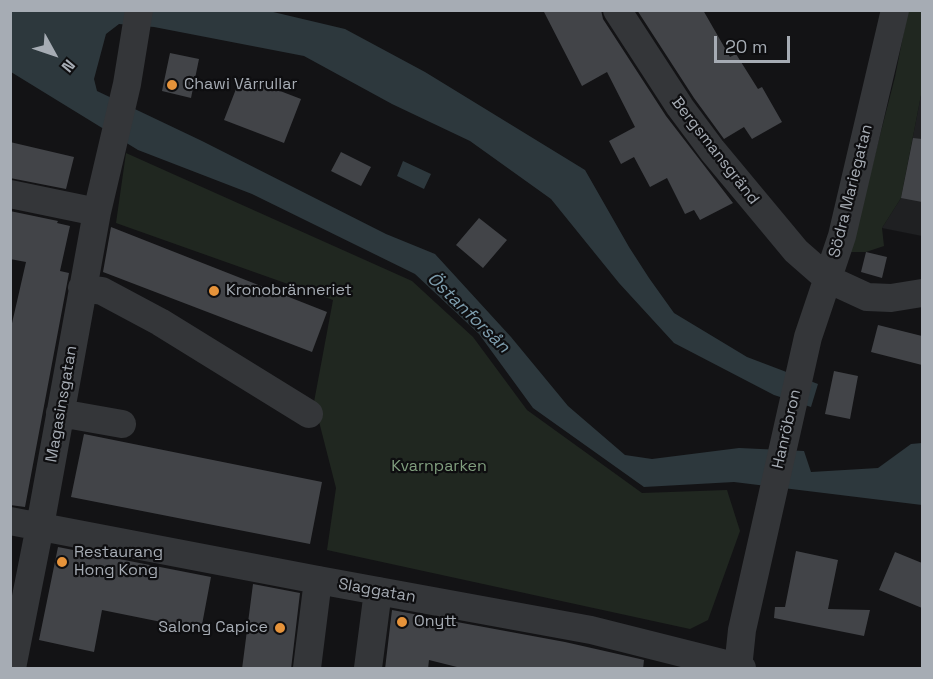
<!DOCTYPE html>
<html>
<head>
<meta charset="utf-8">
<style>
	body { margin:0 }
	#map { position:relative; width:933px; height:679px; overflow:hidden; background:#131315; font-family:"Space Grotesk",sans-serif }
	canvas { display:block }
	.frame { position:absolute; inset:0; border:12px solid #a6acb4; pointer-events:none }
	.north { position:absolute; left:24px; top:24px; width:60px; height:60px; -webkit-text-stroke:4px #0e0e10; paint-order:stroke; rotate:130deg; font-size:16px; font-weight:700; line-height:24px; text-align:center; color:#a6acb4 }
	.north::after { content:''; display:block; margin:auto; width:21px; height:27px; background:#a6acb4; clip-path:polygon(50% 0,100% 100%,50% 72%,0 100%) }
	.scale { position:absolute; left:714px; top:36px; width:76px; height:27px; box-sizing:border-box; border:3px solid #a6acb4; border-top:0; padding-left:8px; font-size:18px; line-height:21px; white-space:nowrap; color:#a6acb4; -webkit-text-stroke:4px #0e0e10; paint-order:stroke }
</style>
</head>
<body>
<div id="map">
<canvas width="933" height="679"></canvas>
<div class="frame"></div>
<div class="north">N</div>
<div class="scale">20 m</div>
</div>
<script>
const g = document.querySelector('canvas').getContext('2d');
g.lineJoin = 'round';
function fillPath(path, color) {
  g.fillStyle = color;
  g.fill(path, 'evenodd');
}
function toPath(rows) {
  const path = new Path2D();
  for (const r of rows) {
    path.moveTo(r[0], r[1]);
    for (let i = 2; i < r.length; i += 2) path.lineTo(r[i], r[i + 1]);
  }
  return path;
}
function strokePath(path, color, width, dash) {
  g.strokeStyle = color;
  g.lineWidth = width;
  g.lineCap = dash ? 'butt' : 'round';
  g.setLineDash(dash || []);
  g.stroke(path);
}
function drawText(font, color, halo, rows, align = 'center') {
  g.font = font + ' "Space Grotesk",sans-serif';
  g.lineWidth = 4.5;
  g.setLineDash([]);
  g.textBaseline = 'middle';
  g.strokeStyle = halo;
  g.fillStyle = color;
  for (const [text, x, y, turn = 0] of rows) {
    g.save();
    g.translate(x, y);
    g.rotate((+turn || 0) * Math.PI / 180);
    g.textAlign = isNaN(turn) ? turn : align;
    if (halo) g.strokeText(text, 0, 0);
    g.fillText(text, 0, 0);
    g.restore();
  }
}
fillPath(toPath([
	[922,90,922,236,882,228,901,198]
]), '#1f2022');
fillPath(toPath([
	[908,11,922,11,922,90,901,198,882,228,884,246,866,252,850,252,895,77],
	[126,153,412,281,473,337,527,410,642,493,727,490,740,531,708,620,690,629,327,550,336,488,314,402,333,300,116,223]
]), '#202720');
fillPath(toPath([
	[10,11,269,11,345,29,425,72,585,170,629,247,649,278,674,313,747,357,818,384,811,407,774,395,674,343,619,283,551,199,470,141,392,104,304,56,154,27,119,24,106,34,94,79,97,91,202,141,386,234,435,254,511,337,568,406,625,455,652,459,739,448,804,451,811,472,878,468,911,444,922,443,922,505,734,482,644,487,533,408,479,334,415,274,252,194,138,150,11,72],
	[403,161,431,174,424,189,397,176]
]), '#2d383d');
fillPath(toPath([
	[543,10,601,10,603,19,666,116,733,203,700,220,694,210,685,214,667,178,650,187,634,157,621,164,609,141,635,127,607,72,582,86],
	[637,10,703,10,730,57,736,54,758,89,762,87,782,122,752,139,744,127,724,139,694,98],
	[170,53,199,59,191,98,162,91],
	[241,76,301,99,284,143,224,120],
	[913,138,922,139,922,202,901,198],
	[10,142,74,157,66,189,10,178],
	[341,152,371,167,361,186,331,171],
	[10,211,58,221,57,223,70,226,60,271,69,273,25,507,10,505,10,332,26,262,10,259],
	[479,218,507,240,483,268,456,245],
	[111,227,327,312,312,352,103,272],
	[866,252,887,257,882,278,861,272],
	[878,325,922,336,922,365,871,352],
	[834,371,858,376,850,419,825,414],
	[84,434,322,482,310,544,71,497],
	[58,547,211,577,201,630,102,610,94,652,39,640],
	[796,551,838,560,828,609,870,610,864,636,774,618,775,607,785,607],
	[895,552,922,563,922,608,879,590],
	[253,584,300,593,291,669,242,669],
	[392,610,565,642,640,659,644,660,643,669,465,669,429,660,428,669,385,669]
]), '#424448');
strokePath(toPath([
	[617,10,680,107,712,150,796,251,828,279,867,297,891,298,922,293],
	[10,194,97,212],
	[82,288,102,291,160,322,309,414],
	[60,413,122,424],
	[10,521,318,580,591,630,742,668],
	[12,668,40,526,97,212,127,84,139,10],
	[307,668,318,580],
	[368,668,378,591],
	[738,668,742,630,808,337,842,236,895,10]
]), '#343639', 28);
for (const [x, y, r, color] of [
	[172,85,6,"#e6933a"],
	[214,291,6,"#e6933a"],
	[62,562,6,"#e6933a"],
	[402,622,6,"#e6933a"],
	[280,628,6,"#e6933a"]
]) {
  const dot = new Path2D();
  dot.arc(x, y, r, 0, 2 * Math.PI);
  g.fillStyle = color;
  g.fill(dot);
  strokePath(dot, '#0e0e10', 2);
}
drawText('16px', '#a6acb4', '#0e0e10', [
	["Chawi Vårrullar",184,85],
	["Kronobränneriet",226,291],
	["Restaurang",74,553],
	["Hong Kong",74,571],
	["Onytt",414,622],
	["Salong Capice",268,628,"right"]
], 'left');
drawText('16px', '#a6acb4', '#0e0e10', [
	["Bergsmansgränd",715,151,52],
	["Södra Mariegatan",851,191,-76],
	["Magasinsgatan",62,404,-80],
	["Hanröbron",787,429,-77],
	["Slaggatan",377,591,10]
]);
drawText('16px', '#809e7e', '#0e0e10', [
	["Kvarnparken",439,467]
]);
drawText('italic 18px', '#7e9eae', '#0e0e10', [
	["Östanforsån",468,313,44]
]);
</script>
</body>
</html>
